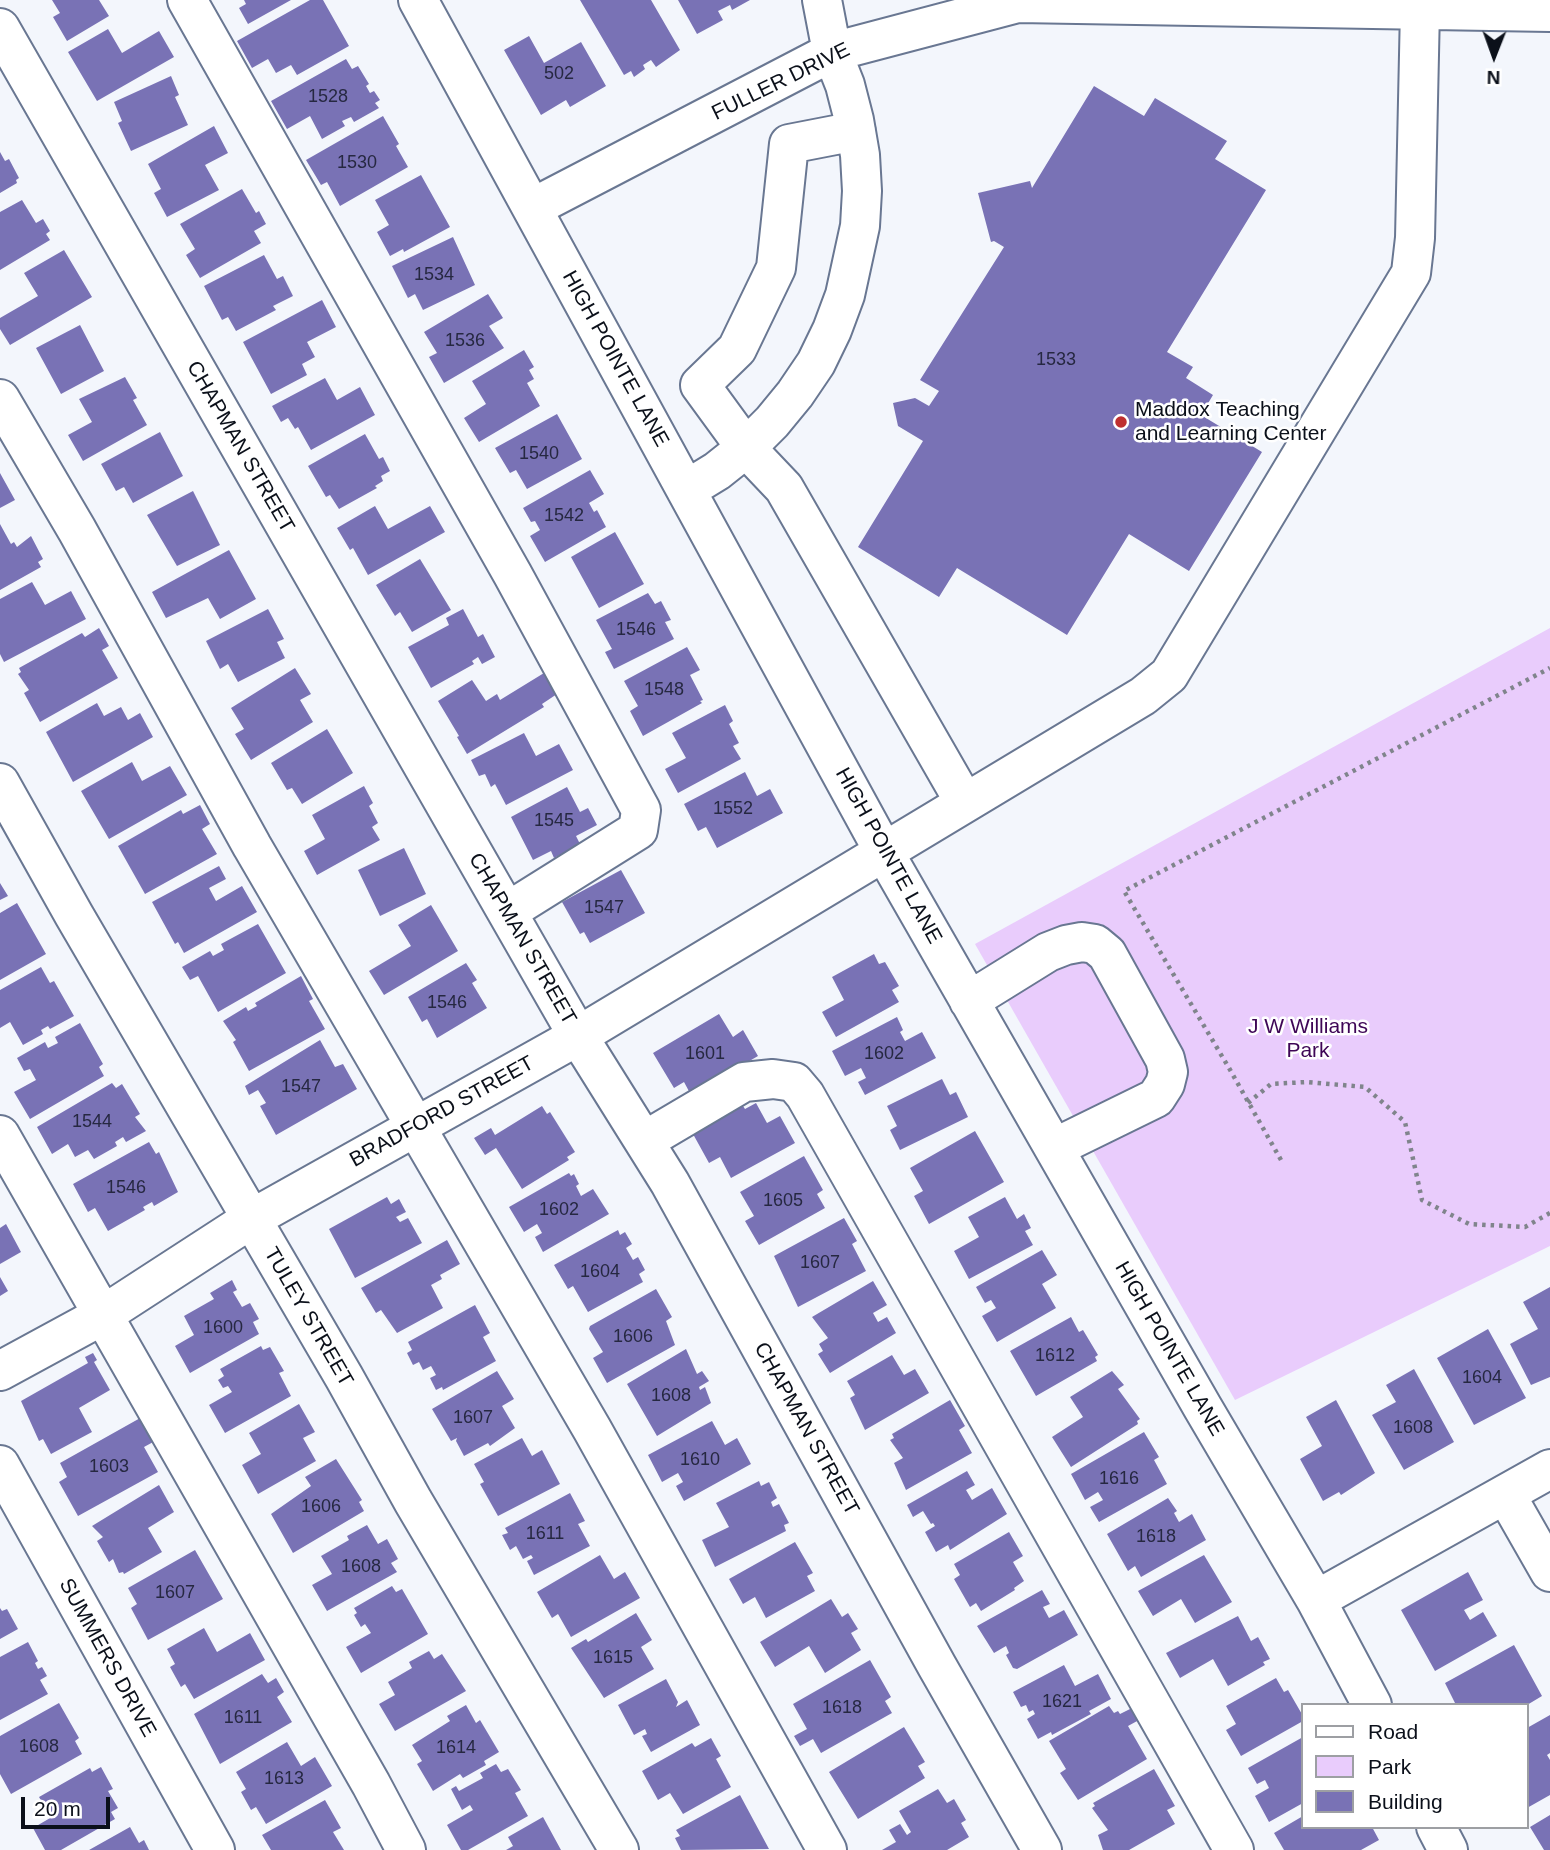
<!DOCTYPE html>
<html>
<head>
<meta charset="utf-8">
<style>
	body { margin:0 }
	#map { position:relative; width:1550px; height:1850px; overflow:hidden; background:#f3f6fc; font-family:Helvetica,sans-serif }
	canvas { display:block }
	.legend { position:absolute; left:1301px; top:1703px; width:228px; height:126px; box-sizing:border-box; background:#fff; border:2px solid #9d9fa3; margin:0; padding:9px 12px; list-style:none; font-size:21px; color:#0b101a }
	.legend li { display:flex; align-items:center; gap:14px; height:35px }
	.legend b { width:35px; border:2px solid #9d9fa3 }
	.north { position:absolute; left:1459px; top:21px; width:70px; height:70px; -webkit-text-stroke:5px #fff; paint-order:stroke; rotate:181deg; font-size:19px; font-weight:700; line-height:28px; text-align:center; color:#0b101a }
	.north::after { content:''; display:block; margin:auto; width:24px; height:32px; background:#0b101a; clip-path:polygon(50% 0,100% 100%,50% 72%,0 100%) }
	.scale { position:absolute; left:21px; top:1797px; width:89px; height:32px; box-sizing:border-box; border:4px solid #0b101a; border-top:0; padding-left:9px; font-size:21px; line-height:24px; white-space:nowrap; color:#0b101a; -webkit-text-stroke:5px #fff; paint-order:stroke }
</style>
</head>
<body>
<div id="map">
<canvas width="1550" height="1850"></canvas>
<ul class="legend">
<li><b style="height:9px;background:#fff"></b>Road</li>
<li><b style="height:19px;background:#e9ccfc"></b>Park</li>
<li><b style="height:19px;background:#7972b5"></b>Building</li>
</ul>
<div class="north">N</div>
<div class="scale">20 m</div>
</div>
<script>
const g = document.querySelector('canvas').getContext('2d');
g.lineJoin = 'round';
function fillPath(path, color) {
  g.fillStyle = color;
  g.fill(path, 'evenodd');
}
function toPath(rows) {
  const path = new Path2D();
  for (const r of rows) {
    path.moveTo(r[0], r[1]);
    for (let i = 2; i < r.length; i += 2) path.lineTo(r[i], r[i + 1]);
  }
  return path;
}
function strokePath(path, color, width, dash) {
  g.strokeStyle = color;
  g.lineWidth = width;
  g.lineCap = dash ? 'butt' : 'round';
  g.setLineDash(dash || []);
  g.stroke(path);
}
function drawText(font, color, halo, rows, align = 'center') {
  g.font = font + ' Helvetica,sans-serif';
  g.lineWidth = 5;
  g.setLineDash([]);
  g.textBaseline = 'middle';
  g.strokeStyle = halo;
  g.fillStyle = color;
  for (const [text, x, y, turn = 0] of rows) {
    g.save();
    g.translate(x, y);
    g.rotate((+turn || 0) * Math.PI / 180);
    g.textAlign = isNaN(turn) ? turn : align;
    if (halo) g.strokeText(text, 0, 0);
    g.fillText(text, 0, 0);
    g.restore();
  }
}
fillPath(toPath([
	[1550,628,1550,1246,1235,1400,975,944]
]), '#e9ccfc');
fillPath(toPath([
	[52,0,99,0,109,16,67,41,53,17,60,13],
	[244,0,291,0,248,24,239,8,246,4],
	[310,0,323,0,349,46,297,75,291,65,276,73,268,59,252,68,237,41],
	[580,0,651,0,680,50,656,67,651,60,643,65,645,69,634,77,631,71,624,75],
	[678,0,750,0,732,10,730,5,718,11,723,20,697,34],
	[108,29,122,53,159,31,174,57,97,101,68,52],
	[529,36,544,63,581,42,606,86,570,107,566,100,541,115,504,50],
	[346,59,352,69,358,66,369,84,366,86,370,93,374,91,380,100,375,103,379,108,354,122,351,117,342,121,345,126,322,139,310,116,287,129,271,101],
	[171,76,179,95,175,97,188,125,131,151,118,123,122,121,114,102],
	[1094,86,1144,116,1155,98,1227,141,1215,159,1266,190,1167,352,1193,367,1186,378,1213,395,1201,415,1262,452,1189,571,1129,534,1067,635,957,568,939,597,858,547,923,441,898,426,893,403,915,398,929,406,939,391,920,380,1004,247,994,241,991,242,978,193,1030,181,1032,188],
	[383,116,399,144,396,146,408,167,340,206,327,182,321,185,306,160],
	[214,126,228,153,205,165,219,190,167,217,154,193,161,189,148,164],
	[0,152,5,161,9,159,19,178,16,180,17,183,0,193],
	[421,175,450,227,404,252,403,249,390,256,377,232,389,225,375,200],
	[242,189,256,213,259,211,266,224,254,231,261,243,200,278,186,255,195,249,180,224],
	[22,200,36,223,43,219,50,231,46,234,50,240,0,270,0,212],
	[453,237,475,285,423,310,415,294,408,298,392,266],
	[64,250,92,297,10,345,0,329,0,318,38,296,24,273],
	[264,255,277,279,283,276,293,296,273,306,276,310,236,331,228,317,222,320,204,286],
	[488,294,503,318,489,326,504,348,444,383,429,357,437,353,424,332],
	[322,300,336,327,307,342,315,357,302,364,307,375,271,394,243,342],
	[80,325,104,371,61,394,36,348],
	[524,350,534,367,529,370,534,379,527,383,540,406,479,442,464,418,486,404,472,381],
	[125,377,137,398,133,400,147,425,83,461,68,435,92,422,79,399],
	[325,378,337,400,360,387,375,415,311,450,298,427,295,429,288,418,281,422,272,406],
	[557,414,582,459,527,489,516,470,510,473,495,448],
	[160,432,183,476,133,503,124,487,116,491,101,464],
	[365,434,379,459,383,457,390,471,381,476,383,481,375,486,377,488,339,509,330,495,326,497,308,466],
	[590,470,604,494,589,503,594,512,597,510,606,527,545,562,530,536,540,530,535,521,531,522,523,508],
	[0,473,15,500,0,508],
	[193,491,220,545,177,566,147,515],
	[375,506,388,529,430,506,445,532,368,575,353,548,350,550,337,528],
	[0,524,11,544,14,542,17,547,31,536,43,559,38,562,41,567,0,590],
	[615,532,644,584,599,608,571,557],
	[229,550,256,599,220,619,208,598,166,618,152,592],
	[420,559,451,610,412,632,400,612,395,616,376,585],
	[32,582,45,605,71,591,86,619,4,662,0,654,0,599],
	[648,593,655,604,661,601,671,620,665,622,674,639,614,669,605,652,612,649,596,620],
	[268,609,284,639,277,642,285,658,238,682,228,664,220,669,206,641],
	[463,609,478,637,483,634,495,657,482,664,478,657,472,661,474,664,431,688,408,647,449,625,446,618],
	[99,628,109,646,102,650,118,678,40,722,24,693,29,690,18,674,21,672,19,668,82,633,85,637],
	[687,647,700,670,690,675,703,700,700,701,702,703,643,736,630,711,638,706,624,681],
	[295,668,311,694,300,700,313,722,251,760,235,734,244,729,231,708],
	[544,673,557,694,542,704,544,707,467,754,457,737,459,736,438,701,472,680,486,701,497,694,500,700],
	[97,703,104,716,121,707,128,720,140,713,153,737,73,782,46,732],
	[725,705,733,721,729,724,739,743,733,746,741,759,678,793,665,769,686,758,672,733],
	[327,729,353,773,302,804,292,788,287,790,271,763],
	[524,733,536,756,559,744,573,770,506,805,495,784,491,787,485,774,479,776,471,760],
	[132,762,142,781,170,766,187,795,109,839,81,791],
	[745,772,757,796,770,789,783,813,717,848,706,827,698,831,684,804],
	[364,786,373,803,369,806,378,823,372,827,380,840,317,875,304,851,325,839,312,815],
	[567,787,580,812,588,808,597,825,576,836,580,844,554,858,551,851,533,860,511,817],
	[200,805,210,824,202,829,217,854,145,894,118,846,181,810,183,814],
	[404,848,426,894,380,916,358,870],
	[219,866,226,879,209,888,216,901,242,886,257,912,184,953,178,942,175,944,152,902],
	[621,870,645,913,590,943,584,932,580,934,562,902],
	[0,883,8,896,0,900],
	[17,903,46,954,0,980,0,913],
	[431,905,458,951,384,995,369,971,411,946,398,925],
	[258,924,286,973,218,1012,198,976,190,980,182,967,210,951,213,956,224,950,221,944],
	[874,954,879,964,885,962,899,986,892,990,899,1002,836,1037,822,1012,844,1000,832,977],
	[466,963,477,980,472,983,487,1008,437,1038,427,1019,422,1022,408,997],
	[41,967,50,983,54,981,74,1016,50,1029,48,1026,41,1030,43,1034,23,1045,10,1022,0,1028,0,990],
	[301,976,313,999,309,1001,325,1029,249,1071,233,1042,236,1040,223,1021,246,1007,248,1011,257,1006,255,1003],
	[719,1014,733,1037,743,1030,758,1056,691,1095,684,1082,674,1088,653,1053],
	[897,1017,903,1030,900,1032,905,1041,922,1032,936,1058,865,1095,858,1082,866,1078,861,1068,845,1076,832,1051],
	[80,1023,103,1064,99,1067,104,1076,30,1119,14,1092,36,1080,30,1069,24,1071,17,1058,45,1042,48,1048,58,1043,55,1037],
	[320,1040,335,1067,343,1064,357,1089,276,1135,260,1106,266,1103,258,1090,249,1095,245,1086],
	[942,1079,950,1095,956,1092,968,1117,900,1150,890,1130,897,1126,887,1106],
	[112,1083,116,1088,122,1084,140,1114,135,1117,146,1131,126,1142,123,1137,115,1142,117,1146,94,1159,88,1150,75,1157,68,1144,52,1154,37,1127],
	[756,1103,767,1123,780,1116,795,1143,731,1178,720,1157,709,1163,693,1134,743,1106,745,1109],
	[542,1106,547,1114,550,1112,575,1152,567,1157,569,1160,522,1189,496,1148,485,1155,474,1138,491,1128,495,1135],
	[975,1131,1004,1182,929,1224,914,1196,923,1191,910,1168],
	[149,1142,156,1154,159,1152,178,1192,154,1206,152,1202,143,1207,145,1210,108,1231,95,1208,88,1212,73,1184],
	[804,1156,823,1190,817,1194,825,1208,759,1245,745,1221,754,1216,740,1192],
	[569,1173,571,1176,574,1174,579,1184,576,1186,581,1196,593,1189,609,1214,543,1252,535,1237,542,1233,537,1224,524,1232,509,1207],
	[387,1197,391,1204,399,1199,406,1212,396,1217,400,1222,408,1218,422,1243,355,1278,329,1229],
	[1005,1197,1017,1219,1024,1214,1031,1228,1025,1231,1033,1245,969,1279,954,1251,979,1237,968,1217],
	[844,1218,857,1241,852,1244,866,1271,798,1307,774,1256],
	[6,1224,21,1252,0,1264,0,1228],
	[618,1230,620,1235,625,1232,632,1244,626,1248,633,1260,638,1257,645,1270,639,1274,643,1282,588,1312,573,1286,568,1289,554,1265],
	[447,1240,460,1264,440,1275,442,1279,431,1285,443,1308,397,1333,381,1310,376,1313,361,1288],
	[1042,1250,1057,1275,1042,1284,1056,1308,997,1342,982,1316,996,1308,991,1300,985,1303,976,1287],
	[0,1277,8,1291,0,1296],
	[232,1280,237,1290,233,1292,242,1307,250,1303,259,1319,253,1322,259,1334,190,1373,175,1346,194,1335,184,1316,214,1299,210,1293],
	[873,1281,887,1305,873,1313,878,1322,887,1317,896,1333,830,1373,818,1354,823,1351,819,1344,828,1338,812,1317],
	[1550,1287,1550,1377,1531,1385,1510,1344,1538,1329,1523,1302],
	[656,1289,672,1317,666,1321,675,1345,607,1383,593,1358,603,1352,589,1329,590,1326],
	[475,1305,490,1333,483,1337,496,1361,443,1390,442,1387,436,1390,430,1378,436,1375,431,1366,423,1370,419,1362,413,1365,407,1353,412,1350,408,1342],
	[1071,1317,1079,1332,1083,1330,1098,1355,1095,1357,1097,1361,1036,1396,1010,1351],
	[1488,1329,1526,1398,1474,1425,1437,1358],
	[261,1346,263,1350,270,1347,284,1371,279,1373,291,1396,225,1433,209,1405,232,1392,228,1386,223,1388,218,1380,224,1376,220,1369],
	[686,1349,697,1374,702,1371,709,1381,699,1387,700,1390,705,1387,711,1403,657,1436,627,1384],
	[93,1353,97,1360,94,1362,110,1390,79,1408,92,1432,51,1454,43,1439,39,1441,21,1401,88,1363,85,1357],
	[892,1355,904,1375,915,1369,929,1393,865,1430,850,1398,855,1395,847,1381],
	[1414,1369,1454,1442,1404,1470,1372,1415,1396,1402,1386,1385],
	[497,1371,514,1399,502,1406,515,1428,490,1446,488,1443,464,1456,456,1441,457,1438,451,1441,432,1409],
	[1112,1371,1124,1385,1118,1389,1140,1419,1137,1421,1138,1424,1071,1467,1052,1437,1083,1417,1070,1397],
	[950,1400,965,1426,959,1430,972,1453,906,1490,894,1463,903,1458,890,1440,894,1438,892,1434],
	[1336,1400,1375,1473,1341,1495,1339,1492,1323,1501,1300,1459,1322,1446,1306,1417],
	[299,1404,315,1432,303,1438,316,1461,258,1494,242,1465,261,1454,249,1433],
	[142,1417,155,1441,144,1447,158,1472,78,1516,59,1482,67,1477,60,1463],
	[712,1421,725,1445,737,1438,751,1464,684,1501,676,1486,683,1482,678,1473,662,1482,648,1455],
	[1144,1432,1159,1457,1154,1460,1167,1484,1099,1522,1090,1507,1103,1500,1098,1492,1085,1500,1071,1474],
	[522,1438,532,1456,542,1450,560,1484,498,1516,480,1484,484,1482,474,1464],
	[336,1459,362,1500,359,1502,364,1511,293,1553,271,1514,311,1486,305,1477],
	[967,1471,975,1485,966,1490,972,1500,992,1488,1007,1514,950,1550,948,1545,936,1552,925,1532,935,1526,933,1523,931,1524,923,1511,913,1517,907,1505],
	[759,1481,761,1486,769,1482,777,1498,771,1502,773,1507,779,1504,789,1523,784,1525,786,1531,715,1567,702,1540,729,1527,716,1503],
	[159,1485,174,1512,148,1528,162,1552,124,1574,123,1572,119,1573,113,1559,109,1562,97,1541,103,1537,92,1526],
	[570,1493,585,1521,578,1524,590,1546,534,1575,527,1561,533,1558,531,1555,523,1559,516,1546,510,1550,502,1535,508,1533,505,1528],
	[1168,1498,1177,1511,1174,1513,1179,1522,1192,1514,1206,1540,1141,1577,1135,1566,1128,1571,1107,1534],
	[367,1525,378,1544,387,1539,398,1559,391,1563,397,1572,327,1611,312,1585,332,1574,321,1556,349,1540,347,1536],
	[1009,1532,1023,1556,1013,1562,1024,1581,1014,1588,1015,1590,981,1611,976,1603,970,1607,954,1579,960,1575,954,1564],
	[795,1542,813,1573,807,1576,815,1591,766,1618,755,1597,743,1604,729,1579],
	[195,1550,223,1599,148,1640,131,1608,137,1604,128,1588],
	[600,1555,614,1579,625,1572,640,1598,571,1637,558,1614,552,1618,537,1592],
	[1204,1555,1232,1602,1195,1623,1181,1599,1153,1616,1138,1591],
	[1468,1572,1483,1600,1464,1610,1470,1620,1483,1612,1497,1636,1435,1671,1401,1610],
	[392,1586,396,1592,402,1589,428,1634,361,1673,346,1647,371,1633,365,1624,361,1627,354,1615,357,1613,354,1608],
	[1042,1590,1050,1604,1043,1607,1049,1618,1064,1610,1078,1635,1017,1669,1013,1668,1006,1655,1009,1653,1006,1646,994,1653,977,1626],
	[831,1599,842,1617,848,1613,858,1629,851,1633,861,1650,825,1673,809,1646,775,1667,760,1642],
	[0,1608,2,1611,7,1609,18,1629,0,1639],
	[636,1613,652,1640,641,1647,654,1669,604,1698,571,1648,586,1639,588,1642],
	[1238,1616,1251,1641,1258,1637,1270,1659,1263,1662,1265,1665,1228,1686,1213,1659,1180,1678,1166,1653],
	[204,1628,217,1652,250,1633,265,1660,194,1699,185,1684,181,1687,170,1667,175,1664,167,1649],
	[28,1642,38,1661,35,1663,38,1669,42,1667,47,1676,40,1680,48,1694,0,1720,0,1657],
	[1514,1645,1542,1696,1527,1705,1456,1705,1445,1683],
	[429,1651,434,1659,442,1654,466,1691,395,1731,379,1704,395,1695,388,1682,412,1668,409,1662],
	[870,1660,891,1697,885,1701,892,1713,821,1753,813,1739,800,1746,794,1736,807,1729,793,1704],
	[1064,1665,1075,1686,1098,1674,1111,1699,1089,1711,1091,1714,1052,1735,1051,1732,1038,1739,1027,1719,1035,1714,1033,1710,1029,1712,1026,1705,1021,1707,1013,1692],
	[262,1674,268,1683,276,1678,284,1692,277,1697,292,1722,220,1764,194,1714],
	[1276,1678,1284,1692,1288,1690,1303,1716,1303,1721,1241,1756,1226,1730,1236,1724,1226,1706],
	[666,1679,678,1702,676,1707,687,1700,700,1725,651,1752,642,1736,647,1734,645,1729,634,1735,618,1705],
	[59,1703,79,1738,75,1741,82,1754,11,1794,0,1774,0,1736],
	[466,1705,476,1723,480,1720,499,1752,484,1761,486,1765,463,1778,460,1774,433,1791,417,1764,422,1761,412,1745,450,1721,447,1716],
	[1109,1706,1114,1713,1118,1711,1120,1714,1132,1708,1139,1720,1128,1726,1147,1759,1078,1800,1060,1773,1066,1769,1049,1741],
	[1550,1715,1550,1753,1547,1755,1550,1760,1550,1795,1527,1808,1527,1728],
	[904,1727,925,1762,918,1766,925,1778,858,1819,829,1772],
	[1303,1737,1303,1803,1269,1822,1255,1796,1269,1788,1265,1780,1257,1784,1248,1768],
	[711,1738,721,1756,716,1759,731,1787,683,1814,670,1793,658,1800,642,1771,692,1743,695,1747],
	[287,1742,301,1766,315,1757,332,1786,266,1824,256,1807,251,1810,241,1792,246,1789,236,1772],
	[496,1764,501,1772,508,1769,521,1790,515,1793,528,1816,468,1850,461,1850,447,1825,473,1810,470,1805,462,1810,451,1789,456,1786,459,1791,483,1778,480,1773],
	[101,1767,113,1789,108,1791,118,1808,111,1812,115,1819,61,1850,45,1850,33,1828,57,1814,55,1811,49,1814,39,1797,90,1768,92,1772],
	[1154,1769,1175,1806,1167,1810,1175,1824,1129,1850,1103,1850,1098,1835,1108,1830,1092,1808,1095,1806,1093,1803],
	[938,1789,947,1803,954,1799,966,1820,961,1823,969,1837,947,1850,882,1850,896,1842,889,1830,900,1824,907,1835,911,1832,899,1811],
	[740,1795,769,1849,681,1850,675,1838,680,1836,676,1830],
	[325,1800,341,1828,333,1832,344,1850,271,1850,262,1835],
	[1550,1815,1550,1850,1544,1850,1530,1827],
	[1303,1816,1303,1827,1372,1827,1379,1840,1361,1850,1284,1850,1274,1833],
	[543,1817,561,1850,506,1850,513,1846,508,1837],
	[130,1827,139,1843,144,1840,149,1850,89,1850]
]), '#7972b5');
const minor = toPath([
	[187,0,513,575,641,810,638,830,507,912],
	[418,0,884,852,1203,1408,1316,1600,1372,1705],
	[0,28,578,1036,670,1183,937,1666,1042,1850],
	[856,131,789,144,776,268,737,349,700,385,746,448,784,488,965,803],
	[532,208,832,52,1018,3,1550,12],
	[0,399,77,530,252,846,592,1429,827,1850],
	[686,490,717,471,746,448,772,422,795,394,816,363,832,330,845,295,860,226,862,191,860,155,854,120,845,85,832,52,822,0],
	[0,783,74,915,344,1377,413,1501,619,1850],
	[969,1001,1048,952,1066,945,1082,942,1095,944,1107,954,1165,1059,1168,1072,1165,1084,1156,1098,1054,1148],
	[0,1135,371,1784,406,1850],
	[644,1141,744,1082,773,1079,794,1082,805,1095,1234,1850],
	[0,1371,103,1315,251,1219,578,1036,1143,696,1169,675,1411,273,1415,238,1420,9],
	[0,1465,215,1850],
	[1506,1495,1550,1572],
	[1316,1600,1550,1469],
	[1436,1827,1448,1850]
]);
strokePath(minor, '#697792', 42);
strokePath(toPath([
	[1248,1103,1271,1084,1307,1082,1365,1087,1405,1122,1422,1200,1469,1224,1525,1227,1550,1213],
	[1281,1160,1229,1068,1124,891,1550,668]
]), '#80848c', 4.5, [3.5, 5]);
strokePath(minor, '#fff', 38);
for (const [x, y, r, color] of [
	[1121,422,7,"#be2f2f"]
]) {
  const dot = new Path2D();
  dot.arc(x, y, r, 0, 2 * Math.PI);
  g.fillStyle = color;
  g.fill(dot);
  strokePath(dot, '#fff', 2.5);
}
drawText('18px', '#262841', null, [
	["502",559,74],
	["1528",328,97],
	["1530",357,163],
	["1534",434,275],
	["1536",465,341],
	["1533",1056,360],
	["1540",539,454],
	["1542",564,516],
	["1546",636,630],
	["1548",664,690],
	["1552",733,809],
	["1545",554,821],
	["1547",604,908],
	["1546",447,1003],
	["1601",705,1054],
	["1602",884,1054],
	["1547",301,1087],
	["1544",92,1122],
	["1546",126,1188],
	["1605",783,1201],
	["1602",559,1210],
	["1607",820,1263],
	["1604",600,1272],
	["1600",223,1328],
	["1606",633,1337],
	["1612",1055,1356],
	["1604",1482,1378],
	["1608",671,1396],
	["1607",473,1418],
	["1608",1413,1428],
	["1610",700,1460],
	["1603",109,1467],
	["1616",1119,1479],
	["1606",321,1507],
	["1611",545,1534],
	["1618",1156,1537],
	["1608",361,1567],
	["1607",175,1593],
	["1615",613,1658],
	["1621",1062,1702],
	["1618",842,1708],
	["1611",243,1718],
	["1608",39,1747],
	["1614",456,1748],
	["1613",284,1779]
]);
drawText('21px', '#0b101a', '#fff', [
	["FULLER DRIVE",781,82,-26],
	["HIGH POINTE LANE",615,359,61],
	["CHAPMAN STREET",240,447,60],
	["HIGH POINTE LANE",888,856,61],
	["CHAPMAN STREET",522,939,60],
	["BRADFORD STREET",442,1112,-29],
	["TULEY STREET",308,1317,60],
	["HIGH POINTE LANE",1169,1349,60],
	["CHAPMAN STREET",806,1429,61],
	["SUMMERS DRIVE",107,1658,61]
]);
drawText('21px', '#0b101a', '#fff', [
	["Maddox Teaching",1135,410],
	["and Learning Center",1135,434]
], 'left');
drawText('21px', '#3e0656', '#fff', [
	["J W Williams",1308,1027],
	["Park",1308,1051]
]);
</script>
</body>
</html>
